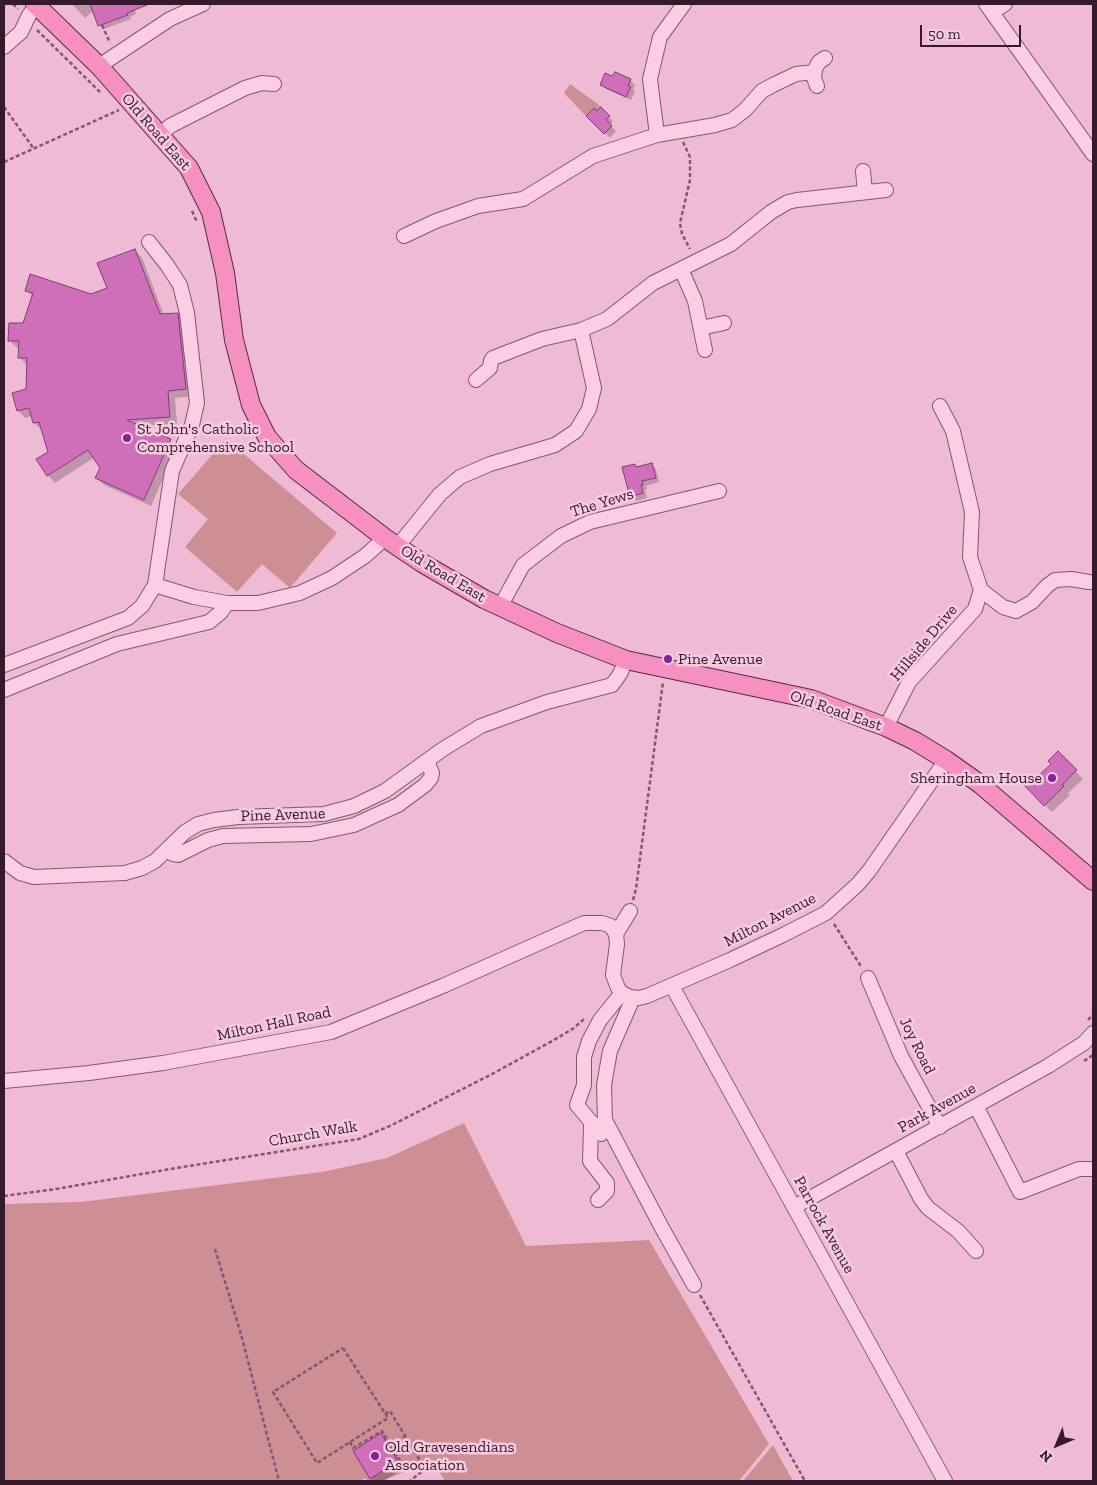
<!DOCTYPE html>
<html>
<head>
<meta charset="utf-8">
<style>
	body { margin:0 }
	#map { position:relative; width:1097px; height:1485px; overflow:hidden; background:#efbbd4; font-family:"Zilla Slab",serif }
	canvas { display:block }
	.frame { position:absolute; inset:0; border:5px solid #351a2d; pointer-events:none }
	.north { position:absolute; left:1032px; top:1420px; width:50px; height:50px; -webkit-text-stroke:4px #f7cbdf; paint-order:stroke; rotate:225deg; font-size:14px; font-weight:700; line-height:20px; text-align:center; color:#351a2d }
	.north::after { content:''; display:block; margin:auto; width:18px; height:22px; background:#351a2d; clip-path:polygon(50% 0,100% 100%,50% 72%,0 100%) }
	.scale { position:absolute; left:920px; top:25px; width:101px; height:22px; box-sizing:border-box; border:2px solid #351a2d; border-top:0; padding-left:6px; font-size:15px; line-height:18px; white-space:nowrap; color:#351a2d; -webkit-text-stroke:4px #f7cbdf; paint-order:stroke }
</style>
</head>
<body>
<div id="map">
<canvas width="1097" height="1485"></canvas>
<div class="frame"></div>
<div class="north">N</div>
<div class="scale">50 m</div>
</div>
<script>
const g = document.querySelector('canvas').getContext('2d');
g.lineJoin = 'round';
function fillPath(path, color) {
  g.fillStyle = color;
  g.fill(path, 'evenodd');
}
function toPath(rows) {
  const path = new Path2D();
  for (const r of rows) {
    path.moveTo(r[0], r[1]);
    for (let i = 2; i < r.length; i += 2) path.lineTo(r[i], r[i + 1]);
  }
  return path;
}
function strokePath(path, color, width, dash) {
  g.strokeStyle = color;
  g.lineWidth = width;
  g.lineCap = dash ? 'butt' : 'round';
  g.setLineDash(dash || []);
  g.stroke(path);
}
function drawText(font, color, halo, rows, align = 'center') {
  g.font = font + ' "Zilla Slab",serif';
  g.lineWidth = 5;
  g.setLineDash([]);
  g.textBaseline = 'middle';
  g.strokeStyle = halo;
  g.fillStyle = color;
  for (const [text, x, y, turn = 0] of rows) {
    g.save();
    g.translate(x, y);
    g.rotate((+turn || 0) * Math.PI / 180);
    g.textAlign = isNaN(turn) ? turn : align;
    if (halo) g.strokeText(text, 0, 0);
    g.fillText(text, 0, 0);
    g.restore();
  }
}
fillPath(toPath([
	[570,84,595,102,601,107,597,111,594,108,586,116,564,93],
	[226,439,337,533,290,588,262,564,237,592,185,547,208,519,178,494],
	[464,1123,526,1246,649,1240,769,1444,739,1481,445,1481,432,1460,382,1481,368,1481,365,1478,360,1481,4,1481,4,1204,81,1202,322,1172,387,1158],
	[773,1445,793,1481,743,1481]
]), '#cd8f93');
fillPath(toPath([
	[72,4,92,4,94,6,99,4,133,4,136,14,130,17,131,19,104,29,99,25,94,10,85,18],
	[630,80,635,85,633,90,635,92,631,100,606,89,602,84],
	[601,109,613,121,610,125,616,131,610,138,588,116,597,112],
	[135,250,142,258,164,315,178,314,185,322,193,396,175,398,177,424,139,426,170,440,177,447,151,506,104,485,97,478,101,468,95,457,55,483,48,475,49,452,42,430,34,423,32,416,25,418,18,410,27,390,28,366,20,358,20,348,17,348,10,341,24,324,33,297,26,290,92,295,108,289],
	[635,465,638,468,651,465,656,469,659,482,646,486,647,489,645,490,647,498,636,501,632,496],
	[1058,753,1083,779,1068,793,1070,795,1052,812,1025,785,1034,781,1053,764],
	[381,1434,388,1442,404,1468,384,1481,374,1481,371,1478]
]), '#0003');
const building = toPath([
	[90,4,147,4,147,5,127,13,128,15,98,26,90,4],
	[615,72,631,79,628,86,631,87,626,97,600,85,605,73,612,76,615,72],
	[601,107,610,116,606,119,612,126,604,134,586,116,594,108,597,111,601,107],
	[135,249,160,314,178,313,186,389,168,391,170,417,127,420,171,439,144,500,95,478,100,468,88,450,47,476,36,459,48,452,39,422,33,423,29,408,17,411,12,393,26,389,27,358,18,358,19,341,8,341,9,323,23,323,33,293,25,291,30,274,91,294,107,288,97,263,135,249],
	[652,463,656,478,642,481,643,485,641,485,643,493,630,497,622,467,635,464,636,467,652,463],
	[1058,751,1077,770,1062,785,1064,786,1044,806,1023,784,1031,776,1034,780,1051,764,1048,761,1058,751],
	[381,1433,398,1461,370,1479,353,1451,381,1433]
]);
fillPath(building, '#d06fb9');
strokePath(building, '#873976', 1);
const minor = toPath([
	[986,4,1093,154],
	[992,12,1005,4],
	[4,47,21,32,29,15,37,5],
	[99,66,170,19,203,4],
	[817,86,814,78,815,69,819,62,825,58],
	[160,135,170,126,245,88,262,83,274,84],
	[657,135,650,79,660,37,684,4],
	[863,171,865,192],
	[404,236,436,221,478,206,523,199,593,156,657,135,715,125,732,120,745,110,762,91,773,85,796,74,814,72],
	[681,269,695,301,705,350],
	[701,328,724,323],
	[476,380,490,368,491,361,493,358,542,339,581,330,607,319,653,283,731,244,771,212,788,202,797,200,886,190],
	[397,547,440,494,460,477,490,464,555,445,576,431,589,409,594,388,581,330],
	[155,585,194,597,227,603,258,603,300,593,332,578,365,556,385,538],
	[981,590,1003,607,1016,611,1032,602,1047,586,1055,580,1071,579,1089,582],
	[500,607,523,565,561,536,590,522,719,491],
	[4,665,128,618,142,606,155,585,172,471,192,425,197,403,187,313,180,285,167,265,149,242],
	[4,690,117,644,209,622,221,612,227,603],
	[886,727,909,682,975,609,981,590,970,557,972,512,953,431,940,406],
	[168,850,173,854,178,855,208,840,223,836,311,834,354,825,398,805,425,785,431,778,432,773,427,761],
	[4,861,20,873,34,877,125,873,142,868,155,861,185,832,198,824,214,820,238,817,324,814,354,806,385,791,443,749,481,726,547,702,612,685,620,674,626,660],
	[616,934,630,911],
	[868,978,901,1056,940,1127],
	[672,986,945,1481],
	[633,998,610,1051,604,1085,605,1120,662,1228,694,1285],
	[4,1081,89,1073,163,1063,331,1032,445,985,584,923,602,923,611,926,616,934,617,944,613,975,618,988,622,993,630,997,639,998,647,996,730,960,783,935,826,913,858,884,869,871,946,760],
	[976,1106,1020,1192,1079,1169,1093,1169],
	[593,1123,591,1126,590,1161,607,1183,607,1191,598,1200],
	[601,1134,577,1105,584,1085,584,1057,589,1041,600,1020,622,993],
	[896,1151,921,1199,928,1208,958,1231,976,1251],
	[794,1207,1048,1066,1084,1043,1093,1033]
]);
const major = toPath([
	[35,4,99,66,189,168,211,212,225,273,234,340,251,405,267,437,296,470,385,538,422,563,484,599,557,633,626,660,811,699,886,727,915,741,946,760,980,784,1093,881]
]);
strokePath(minor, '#875475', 16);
strokePath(major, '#542948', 20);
strokePath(toPath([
	[13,4,18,9],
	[102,25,110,43],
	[37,30,101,93],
	[4,107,34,149],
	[683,142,690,157,690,180,680,223,682,234,690,249],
	[4,162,119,110],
	[192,211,197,222],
	[633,900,636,889,663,682],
	[834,924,862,968],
	[1088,1020,1093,1014],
	[1084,1061,1093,1055],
	[4,1196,56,1189,176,1168,359,1139,392,1125,494,1073,554,1040,574,1028,584,1019],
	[215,1249,241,1334,279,1481],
	[700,1295,805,1481],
	[343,1348,388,1418,317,1463,273,1392,343,1348],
	[385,1414,390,1411,425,1469,410,1481],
	[350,1442,353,1448,382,1431,391,1446],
	[396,1464,401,1462,391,1446,405,1437]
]), '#875475', 2.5, [4, 2.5]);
strokePath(minor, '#facee3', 14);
strokePath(major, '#f68fc2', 18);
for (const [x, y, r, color] of [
	[127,438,5,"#832299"],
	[668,659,5,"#832299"],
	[1052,778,5,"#832299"],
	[375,1456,5,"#832299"]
]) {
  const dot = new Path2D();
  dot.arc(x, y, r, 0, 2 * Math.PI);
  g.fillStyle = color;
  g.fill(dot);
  strokePath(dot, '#f7cbdf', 2);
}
drawText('16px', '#351a2d', '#f7cbdf', [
	["Old Road East",156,132,49],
	["The Yews",602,503,-17],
	["Old Road East",443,574,31],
	["Hillside Drive",924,643,-50],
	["Old Road East",836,711,19],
	["Pine Avenue",283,815,-2],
	["Milton Avenue",770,920,-27],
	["Milton Hall Road",274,1024,-12],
	["Joy Road",917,1046,64],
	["Park Avenue",937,1108,-29],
	["Church Walk",313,1134,-10],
	["Parrock Avenue",824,1225,61]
]);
drawText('16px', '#351a2d', '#f7cbdf', [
	["St John's Catholic",137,429],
	["Comprehensive School",137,447],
	["Pine Avenue",678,659],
	["Sheringham House",1042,778,"right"],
	["Old Gravesendians",385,1447],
	["Association",385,1465]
], 'left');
</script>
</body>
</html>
